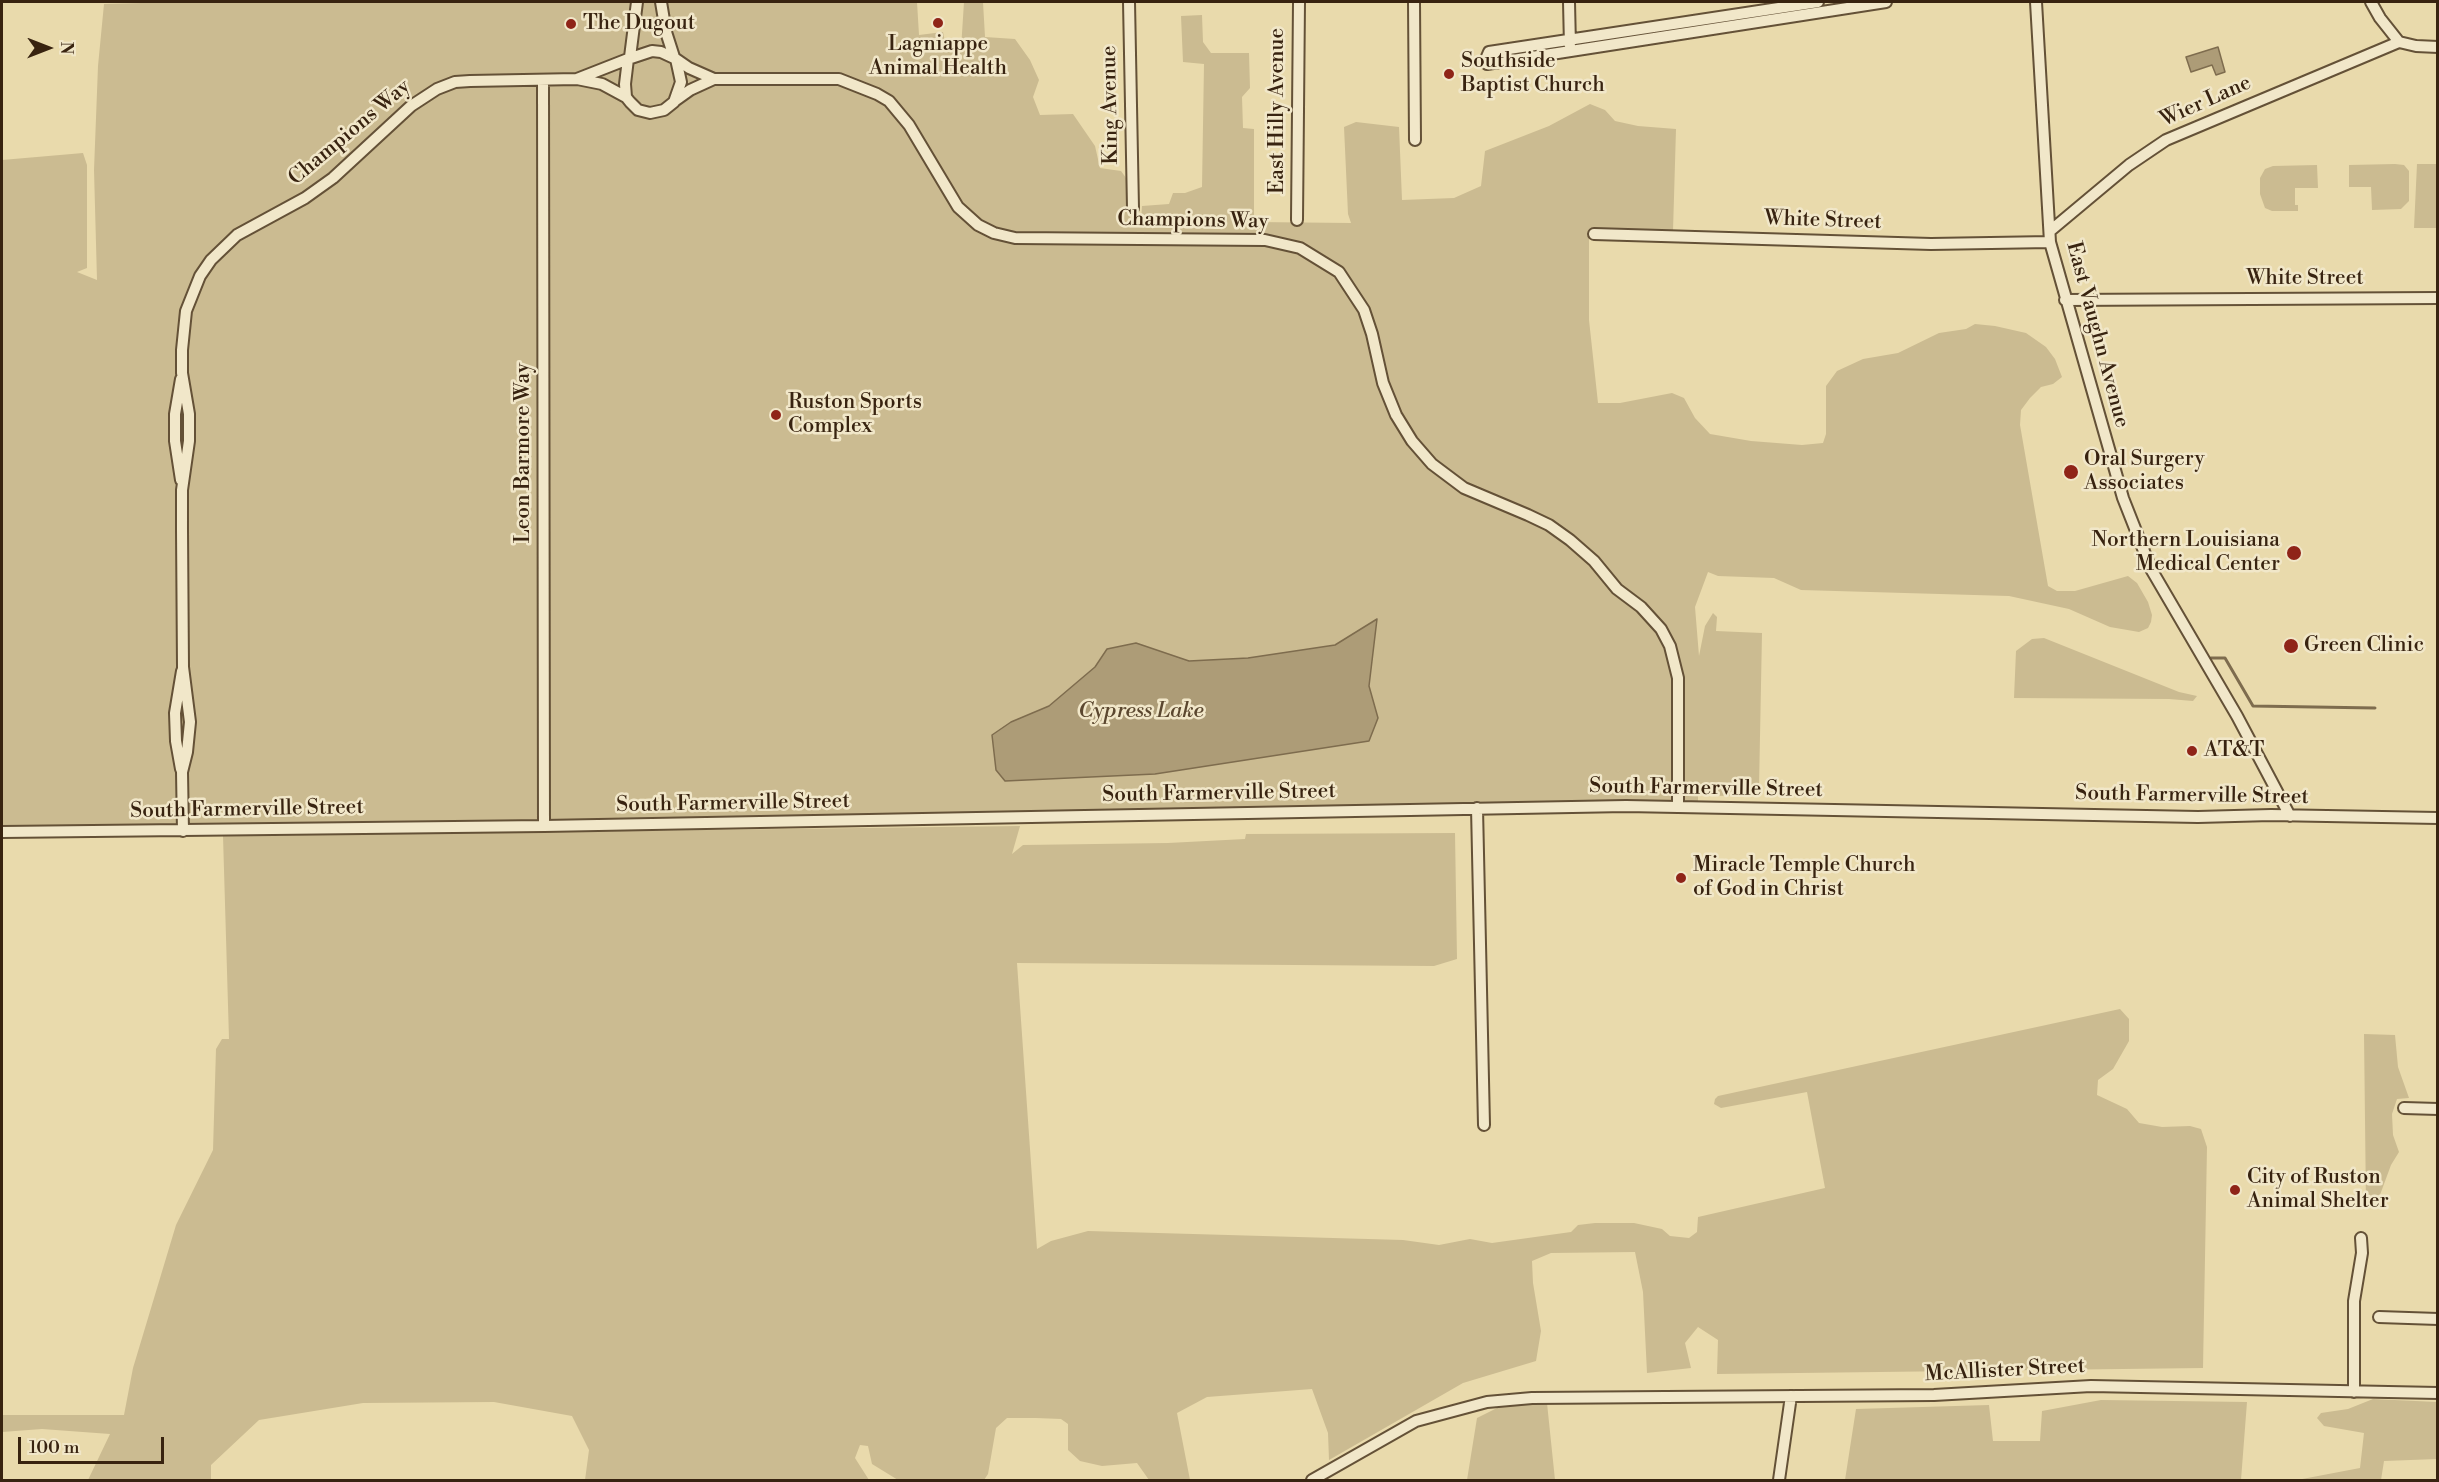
<!DOCTYPE html>
<html>
<head>
<meta charset="utf-8">
<style>
	body { margin:0 }
	#map { position:relative; width:2439px; height:1482px; overflow:hidden; background:#e9daac; font-family:"Libre Bodoni",serif }
	canvas { display:block }
	.frame { position:absolute; inset:0; border:3px solid #382310; pointer-events:none }
	.north { position:absolute; left:18px; top:18px; width:60px; height:60px; -webkit-text-stroke:4px #f1e7c9; paint-order:stroke; rotate:90deg; font-size:16px; font-weight:700; line-height:24px; text-align:center; color:#382310 }
	.north::after { content:''; display:block; margin:auto; width:21px; height:27px; background:#382310; clip-path:polygon(50% 0,100% 100%,50% 72%,0 100%) }
	.scale { position:absolute; left:18px; top:1437px; width:146px; height:27px; box-sizing:border-box; border:3px solid #382310; border-top:0; padding-left:8px; font-size:18px; line-height:21px; white-space:nowrap; color:#382310; -webkit-text-stroke:4px #f1e7c9; paint-order:stroke }
</style>
</head>
<body>
<div id="map">
<canvas width="2439" height="1482"></canvas>
<div class="frame"></div>
<div class="north">N</div>
<div class="scale">100 m</div>
</div>
<script>
const g = document.querySelector('canvas').getContext('2d');
g.lineJoin = 'round';
function fillPath(path, color) {
  g.fillStyle = color;
  g.fill(path, 'evenodd');
}
function toPath(rows) {
  const path = new Path2D();
  for (const r of rows) {
    path.moveTo(r[0], r[1]);
    for (let i = 2; i < r.length; i += 2) path.lineTo(r[i], r[i + 1]);
  }
  return path;
}
function strokePath(path, color, width, dash) {
  g.strokeStyle = color;
  g.lineWidth = width;
  g.lineCap = dash ? 'butt' : 'round';
  g.setLineDash(dash || []);
  g.stroke(path);
}
function drawText(font, color, halo, rows, align = 'center') {
  g.font = font + ' "Libre Bodoni",serif';
  g.lineWidth = 5;
  g.setLineDash([]);
  g.textBaseline = 'middle';
  g.strokeStyle = halo;
  g.fillStyle = color;
  for (const [text, x, y, turn = 0] of rows) {
    g.save();
    g.translate(x, y);
    g.rotate((+turn || 0) * Math.PI / 180);
    g.textAlign = isNaN(turn) ? turn : align;
    if (halo) g.strokeText(text, 0, 0);
    g.fillText(text, 0, 0);
    g.restore();
  }
}
fillPath(toPath([
	[179,2,917,2,919,35,943,32,945,42,952,44,953,48,961,49,964,2,983,2,985,37,1015,39,1030,60,1039,80,1033,97,1040,115,1073,114,1095,146,1100,168,1121,171,1129,182,1130,220,1141,220,1142,206,1169,204,1173,193,1185,193,1202,187,1204,64,1183,62,1181,16,1202,15,1203,42,1211,53,1249,53,1250,88,1242,97,1243,128,1254,129,1254,222,1351,223,1348,214,1344,127,1356,122,1399,127,1402,200,1454,198,1481,186,1485,151,1549,126,1590,104,1605,110,1615,121,1638,126,1676,129,1673,231,1589,230,1589,320,1598,403,1620,403,1672,393,1684,398,1695,418,1710,434,1751,441,1802,445,1823,443,1826,434,1826,386,1837,371,1863,359,1898,353,1939,333,1966,329,1975,324,1995,326,2026,333,2046,347,2055,359,2062,377,2053,384,2041,387,2030,398,2021,410,2020,425,2048,586,2057,591,2075,591,2128,576,2137,583,2148,602,2152,615,2151,622,2148,628,2139,632,2110,627,2069,609,2009,596,1801,590,1774,578,1718,576,1708,572,1695,607,1699,656,1705,626,1713,613,1717,617,1716,631,1762,633,1759,788,1753,795,1714,796,1699,794,1698,791,1698,802,1645,801,574,821,2,826,2,160,83,153,87,165,87,268,77,272,97,280,94,170,98,66,104,4],
	[2395,164,2404,165,2409,171,2409,201,2401,209,2372,210,2371,187,2349,187,2349,165],
	[2417,164,2437,164,2437,228,2414,228],
	[2317,165,2318,188,2295,188,2295,205,2298,205,2298,211,2272,211,2265,208,2260,194,2260,178,2265,169,2273,166],
	[2044,638,2179,692,2197,696,2193,701,2169,699,2014,698,2016,651,2032,639],
	[1020,826,1012,854,1023,845,1168,843,1245,839,1246,834,1455,833,1457,959,1434,966,1017,963,1037,1249,1051,1241,1088,1231,1403,1240,1439,1245,1470,1239,1492,1243,1571,1232,1578,1225,1595,1223,1634,1223,1662,1229,1670,1236,1689,1238,1697,1232,1698,1217,1825,1188,1807,1092,1721,1108,1714,1104,1715,1099,1718,1096,2120,1009,2129,1019,2129,1041,2113,1069,2098,1080,2097,1095,2127,1109,2139,1123,2162,1127,2190,1126,2201,1129,2207,1147,2203,1368,1717,1374,1718,1340,1698,1327,1685,1343,1691,1368,1647,1373,1643,1292,1635,1252,1551,1253,1532,1261,1533,1283,1541,1331,1536,1361,1463,1383,1329,1460,1328,1433,1312,1389,1207,1397,1177,1413,1190,1480,1149,1480,1137,1463,1102,1466,1080,1461,1068,1450,1068,1424,1061,1419,1036,1418,1007,1418,996,1428,988,1474,984,1480,898,1480,872,1464,868,1446,860,1445,855,1458,869,1480,585,1480,589,1450,572,1416,494,1402,363,1403,259,1420,211,1465,211,1480,88,1480,110,1434,42,1429,2,1432,2,1415,124,1415,133,1368,176,1225,213,1150,216,1049,222,1039,229,1039,223,836],
	[2364,1034,2395,1035,2398,1067,2409,1098,2397,1099,2392,1114,2393,1135,2399,1152,2391,1165,2377,1203,2366,1205],
	[2373,1399,2437,1402,2437,1459,2384,1461,2381,1480,2297,1480,2360,1468,2364,1433,2324,1426,2317,1418,2321,1413,2348,1409],
	[2101,1400,2247,1402,2241,1480,1845,1480,1856,1409,1989,1405,1993,1441,2040,1441,2042,1411],
	[1547,1403,1555,1480,1467,1480,1477,1418,1505,1404]
]), '#cbbb91');
const water = toPath([
	[2218,47,2225,72,2216,75,2212,65,2191,72,2186,57,2218,47],
	[1377,619,1369,686,1378,718,1369,741,1155,774,1005,781,996,770,992,735,1011,722,1049,706,1095,667,1107,649,1136,643,1189,661,1248,658,1335,645,1377,619]
]);
fillPath(water, '#ad9c77');
strokePath(water, '#7e6c4e', 1.5);
strokePath(toPath([
	[2211,658,2225,658,2253,706,2375,708]
]), '#7e6c4e', 3);
const street = toPath([
	[661,2,666,32,674,57],
	[1129,2,1133,208],
	[1414,2,1415,140],
	[1569,2,1570,46],
	[1818,2,1489,52,1486,59,1487,64,1886,2],
	[2036,2,2050,242,2123,498,2151,569,2237,716,2290,816],
	[2371,2,2380,18,2399,42,2416,46,2438,47],
	[652,51,661,52,676,59,681,82,674,102,664,110,650,113,638,110,630,102,626,97,625,84,628,59,652,51],
	[630,57,637,2],
	[676,59,689,68,714,79,839,79,877,94,889,101,909,125,958,207,978,225,994,233,1015,238,1265,240,1300,248,1339,272,1364,310,1372,334,1383,383,1396,415,1412,441,1432,464,1464,488,1528,515,1549,525,1570,540,1594,561,1617,589,1641,607,1661,629,1670,646,1678,678,1678,807],
	[577,79,628,59],
	[543,80,544,826],
	[676,100,690,90,714,79],
	[1297,220,1299,2],
	[2050,231,2129,165,2166,140,2399,42],
	[1594,234,1931,244,2050,242],
	[2065,300,2438,298],
	[181,480,175,441,175,414,181,379],
	[181,769,176,741,175,713,182,671],
	[1477,808,1484,1125],
	[183,831,182,772,187,752,190,722,183,667,182,530,182,490,189,441,189,414,182,373,182,350,186,311,200,276,211,260,237,235,305,198,333,178,411,106,437,89,455,82,470,81,577,79,602,84,626,97],
	[2,832,544,826,1626,806,2198,817,2271,815,2438,818],
	[2404,1108,2438,1109],
	[2379,1317,2438,1319],
	[2354,1392,2354,1301,2362,1253,2361,1238],
	[1312,1480,1416,1421,1487,1402,1532,1398,1934,1395,2091,1386,2438,1393],
	[1779,1480,1791,1396]
]);
strokePath(street, '#645137', 14);
strokePath(street, '#f1e7c9', 10);
for (const [x, y, r, color] of [
	[938,23,6,"#8f2418"],
	[571,24,6,"#8f2418"],
	[1449,74,6,"#8f2418"],
	[776,415,6,"#8f2418"],
	[2071,472,8,"#8f2418"],
	[2294,553,8,"#8f2418"],
	[2291,646,8,"#8f2418"],
	[2192,751,6,"#8f2418"],
	[1681,878,6,"#8f2418"],
	[2235,1190,6,"#8f2418"]
]) {
  const dot = new Path2D();
  dot.arc(x, y, r, 0, 2 * Math.PI);
  g.fillStyle = color;
  g.fill(dot);
  strokePath(dot, '#f1e7c9', 2);
}
drawText('21px', '#382310', '#f1e7c9', [
	["The Dugout",583,24],
	["Lagniappe",938,45,"center"],
	["Animal Health",938,69,"center"],
	["Southside",1461,62],
	["Baptist Church",1461,86],
	["Ruston Sports",788,403],
	["Complex",788,427],
	["Oral Surgery",2084,460],
	["Associates",2084,484],
	["Northern Louisiana",2280,541,"right"],
	["Medical Center",2280,565,"right"],
	["Green Clinic",2304,646],
	["AT&T",2204,751],
	["Miracle Temple Church",1693,866],
	["of God in Christ",1693,890],
	["City of Ruston",2247,1178],
	["Animal Shelter",2247,1202]
], 'left');
drawText('21px', '#382310', '#f1e7c9', [
	["Wier Lane",2206,102,-24],
	["King Avenue",1111,105,-91],
	["East Hilly Avenue",1278,111,-90],
	["Champions Way",350,133,-40],
	["Champions Way",1193,221,1],
	["White Street",1823,221,2],
	["White Street",2305,279],
	["East Vaughn Avenue",2097,335,75],
	["Leon Barmore Way",524,453,-90],
	["South Farmerville Street",1706,789,1],
	["South Farmerville Street",1219,794,-1],
	["South Farmerville Street",2192,796,1],
	["South Farmerville Street",733,804,-1],
	["South Farmerville Street",247,810,-1],
	["McAllister Street",2005,1371,-3]
]);
drawText('italic 22px', '#5b472f', '#f1e7c9', [
	["Cypress Lake",1141,712]
]);
</script>
</body>
</html>
